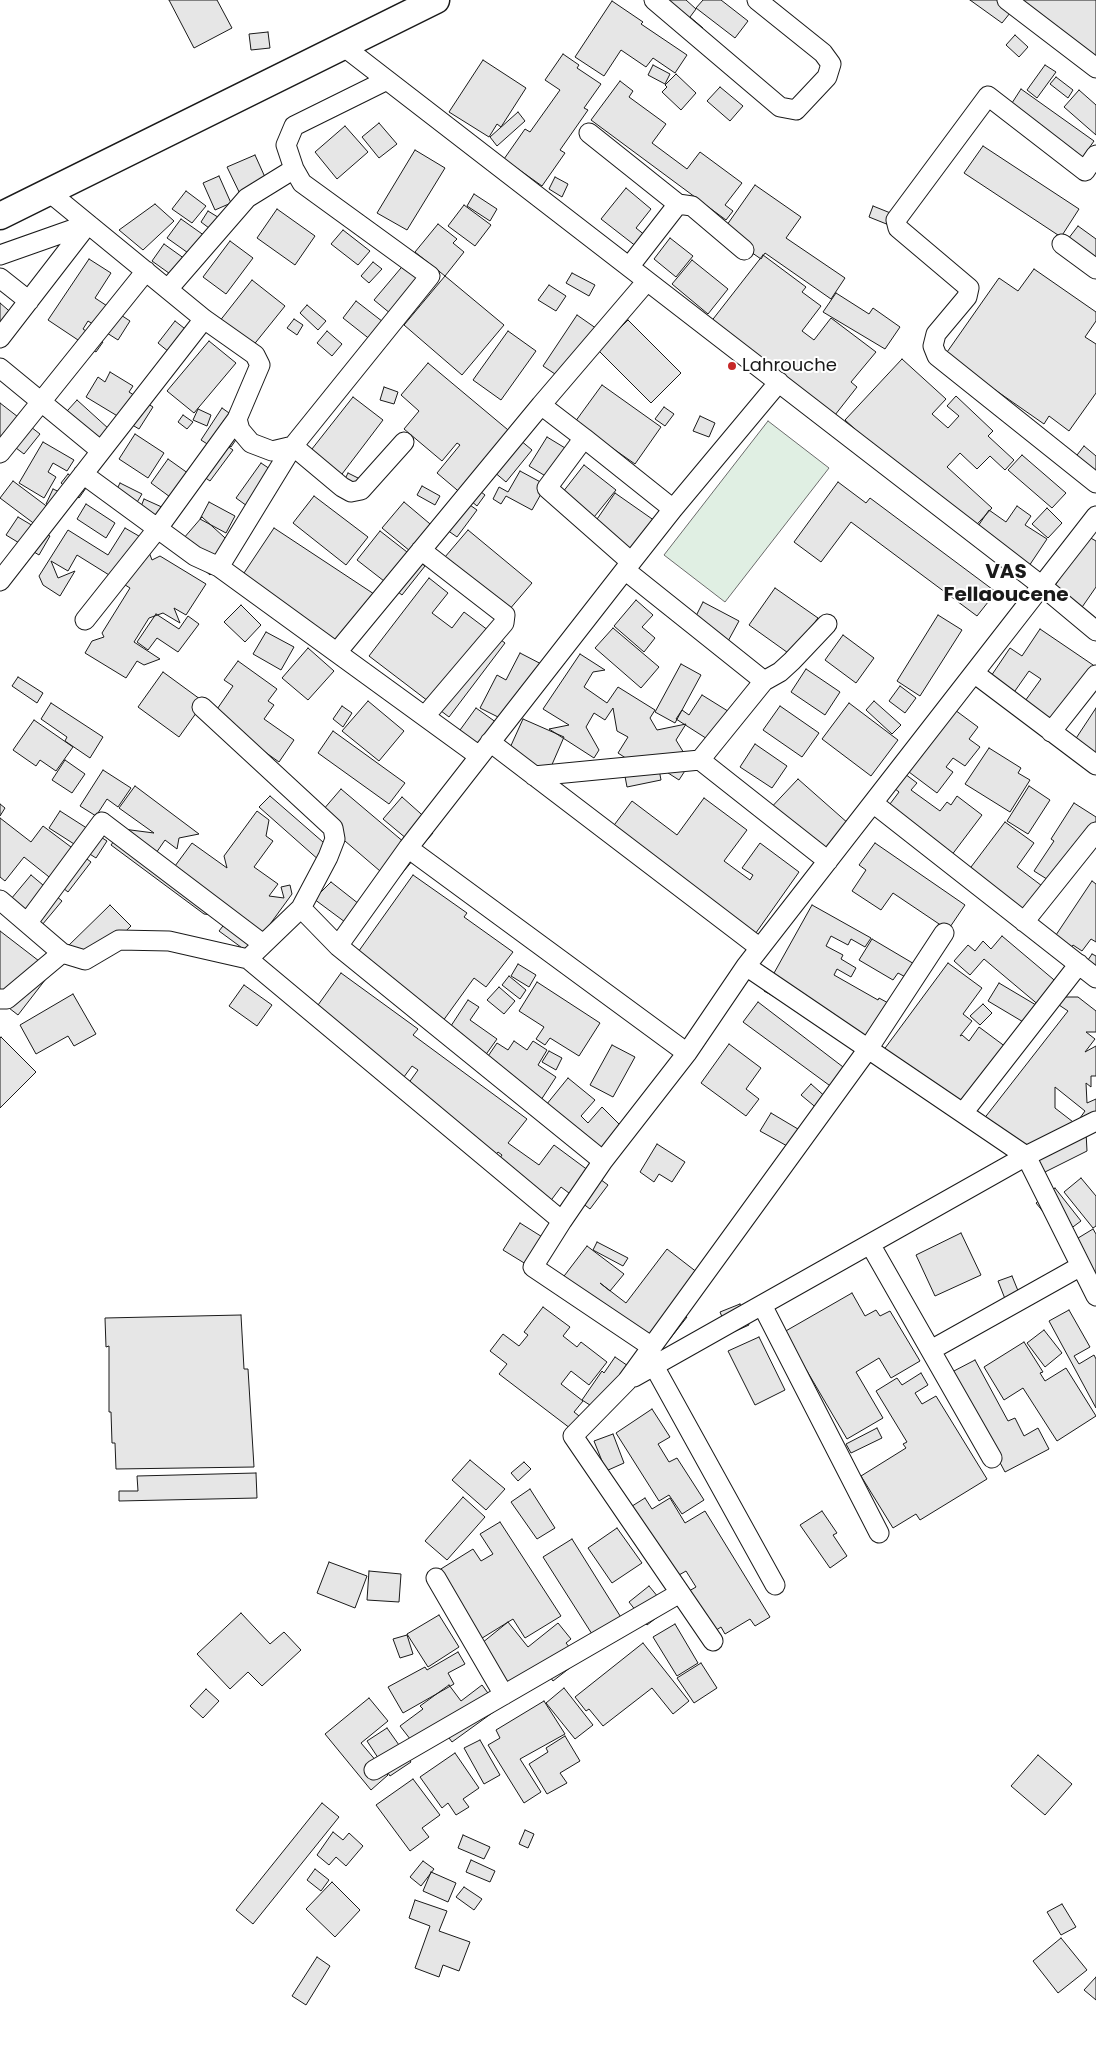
<!DOCTYPE html>
<style>
body{margin:0}
canvas{display:block;background:#fff}
</style>
<canvas width="1096" height="2062"></canvas>
<script>
const ctx = document.querySelector('canvas').getContext('2d');
ctx.lineJoin = 'round';
function fill(path, color) {
  ctx.fillStyle = color;
  ctx.fill(path, 'evenodd');
}
function toPath(rows) {
  const path = new Path2D();
  for (const r of rows) {
    path.moveTo(r[0], r[1]);
    for (let i = 2; i < r.length; i += 2) path.lineTo(r[i], r[i + 1]);
  }
  return path;
}
function trace(path, color, width, dash) {
  ctx.strokeStyle = color;
  ctx.lineWidth = width;
  ctx.lineCap = dash ? 'butt' : 'round';
  ctx.setLineDash(dash || []);
  ctx.stroke(path);
}
function write(font, color, halo, rows, align = 'center') {
  ctx.font = font + ' Poppins,sans-serif';
  ctx.lineWidth = 4;
  ctx.setLineDash([]);
  ctx.textBaseline = 'middle';
  ctx.strokeStyle = halo;
  ctx.fillStyle = color;
  for (const [text, x, y, turn = 0] of rows) {
    ctx.save();
    ctx.translate(x, y);
    ctx.rotate((+turn || 0) * Math.PI / 180);
    ctx.textAlign = isNaN(turn) ? turn : align;
    if (halo) ctx.strokeText(text, 0, 0);
    ctx.fillText(text, 0, 0);
    ctx.restore();
  }
}
const green = toPath([
 [768,421,829,468,725,602,664,555,768,421]
]);
fill(green, '#e0efe3');
trace(green, '#6a6a6a', 1);
const building = toPath([
 [169,0,217,0,232,28,194,48,169,0],
 [648,0,686,0,696,9,690,17,703,28,693,39,648,0],
 [703,0,721,0,748,21,735,38,696,8,703,0],
 [970,0,1096,0,1096,74,1010,13,1002,23,970,0],
 [612,1,643,22,641,24,687,55,675,73,653,58,646,67,621,50,604,76,575,57,612,1],
 [268,32,270,48,251,50,249,34,268,32],
 [1015,35,1028,47,1019,57,1006,45,1015,35],
 [563,54,579,65,577,68,601,84,584,108,588,110,560,150,565,153,542,186,504,159,525,129,530,132,560,90,545,80,563,54],
 [483,60,526,88,501,127,497,124,489,137,449,112,483,60],
 [653,65,670,74,665,84,648,75,653,65],
 [1045,65,1056,72,1037,98,1027,90,1045,65],
 [676,74,696,93,681,110,662,92,667,87,665,85,676,74],
 [1056,77,1073,90,1068,98,1050,84,1056,77],
 [620,81,633,91,629,97,666,124,652,143,687,169,700,152,742,183,725,205,733,211,726,220,591,120,620,81],
 [720,87,743,106,730,121,707,101,720,87],
 [1021,89,1094,141,1077,165,1012,103,1021,89],
 [1079,90,1096,105,1096,135,1064,107,1079,90],
 [518,112,525,121,497,146,490,137,518,112],
 [379,123,397,144,379,158,362,137,379,123],
 [345,126,368,152,337,179,315,152,345,126],
 [983,146,1079,209,1061,237,964,173,983,146],
 [415,150,445,168,407,230,377,213,415,150],
 [255,155,269,186,242,198,227,167,255,155],
 [219,176,231,203,215,210,203,183,219,176],
 [555,177,568,184,562,197,549,189,555,177],
 [755,185,801,217,786,238,845,278,831,299,765,253,761,259,722,232,755,185],
 [626,188,651,209,636,228,646,236,637,247,601,219,626,188],
 [186,191,206,206,192,223,172,209,186,191],
 [474,194,497,209,490,221,467,206,474,194],
 [155,204,174,221,143,250,119,230,155,204],
 [464,205,491,225,475,246,448,226,464,205],
 [873,206,893,214,889,225,869,217,873,206],
 [277,209,315,236,295,265,257,238,277,209],
 [208,211,221,219,213,231,201,222,208,211],
 [181,219,205,236,191,255,167,238,181,219],
 [438,224,457,239,453,243,464,252,445,276,415,252,438,224],
 [1078,226,1096,239,1096,266,1065,243,1078,226],
 [343,230,370,251,358,265,331,244,343,230],
 [670,238,693,256,676,277,654,259,670,238],
 [230,241,253,258,226,294,203,277,230,241],
 [164,244,192,264,180,281,152,261,164,244],
 [763,255,806,287,802,292,821,306,802,331,814,340,831,318,876,352,851,382,857,387,835,415,710,323,763,255],
 [89,259,111,273,95,298,130,321,118,340,88,321,83,329,103,342,96,352,48,320,89,259],
 [692,260,728,289,708,314,672,284,692,260],
 [373,262,382,269,369,283,361,276,373,262],
 [406,262,428,281,396,318,374,300,406,262],
 [1034,269,1096,312,1096,321,1085,337,1096,344,1096,393,1069,431,1049,416,1044,424,945,355,999,278,1018,291,1034,269],
 [572,273,595,285,589,296,566,283,572,273],
 [445,276,504,325,462,375,404,325,445,276],
 [252,280,285,306,252,347,219,322,252,280],
 [549,285,566,296,556,311,538,300,549,285],
 [836,293,869,314,873,308,900,327,885,349,823,312,836,293],
 [356,301,396,332,381,348,343,318,356,301],
 [0,303,22,322,0,348,0,303],
 [307,305,326,321,318,330,300,313,307,305],
 [577,315,600,331,567,382,543,366,577,315],
 [294,319,303,325,297,335,287,328,294,319],
 [628,320,681,373,651,403,598,350,628,320],
 [175,321,198,339,180,361,158,343,175,321],
 [327,331,342,344,332,356,317,343,327,331],
 [508,331,536,351,501,400,473,380,508,331],
 [209,341,236,363,194,413,167,391,209,341],
 [902,359,946,399,932,414,948,428,959,416,947,406,956,396,993,431,988,436,1014,460,1005,470,990,456,977,469,960,453,947,467,992,508,969,533,845,420,902,359],
 [428,363,532,450,506,482,487,466,463,495,437,473,460,445,457,443,442,461,404,429,419,411,401,395,428,363],
 [110,372,133,386,129,392,153,407,139,429,86,397,98,377,105,382,110,372],
 [602,385,661,427,635,464,575,422,602,385],
 [384,387,398,392,394,404,380,400,384,387],
 [353,397,383,420,339,478,308,454,353,397],
 [77,400,120,439,102,459,59,420,77,400],
 [0,403,40,434,24,454,0,436,0,403],
 [664,407,674,414,665,426,655,419,664,407],
 [222,408,246,425,231,447,219,438,212,447,201,440,222,408],
 [198,409,211,415,207,426,193,420,198,409],
 [183,415,193,422,187,429,178,422,183,415],
 [700,416,715,423,709,437,693,431,700,416],
 [135,434,164,453,148,478,119,459,135,434],
 [547,437,570,451,552,480,529,466,547,437],
 [217,439,233,450,210,481,194,470,217,439],
 [43,442,74,460,67,471,53,463,48,472,56,477,44,498,19,483,43,442],
 [1084,446,1096,456,1096,477,1074,459,1084,446],
 [1022,455,1066,493,1052,508,1008,470,1022,455],
 [168,459,199,481,181,505,151,483,168,459],
 [261,463,279,475,254,511,236,498,261,463],
 [584,465,616,490,590,522,559,497,584,465],
 [520,471,546,485,532,510,506,496,501,504,493,499,499,487,508,492,520,471],
 [348,473,360,479,354,489,343,483,348,473],
 [68,474,86,488,79,498,61,483,68,474],
 [13,481,61,517,48,534,0,498,13,481],
 [838,482,866,503,870,498,996,592,977,616,851,522,821,562,794,542,838,482],
 [120,483,142,494,136,504,115,493,120,483],
 [472,485,485,495,477,506,464,495,472,485],
 [422,486,440,496,435,505,417,495,422,486],
 [53,489,66,495,58,510,46,504,53,489],
 [615,493,665,528,643,560,593,525,615,493],
 [314,496,368,537,346,565,293,523,314,496],
 [460,498,477,510,457,537,440,525,460,498],
 [144,499,164,508,155,528,136,519,144,499],
 [209,502,235,516,226,533,200,519,209,502],
 [404,502,442,534,421,560,382,528,404,502],
 [86,504,115,523,106,538,77,519,86,504],
 [1017,506,1031,516,1025,525,1047,539,1029,566,976,529,989,510,1006,522,1017,506],
 [1047,508,1062,523,1048,538,1032,524,1047,508],
 [18,517,50,536,39,555,6,535,18,517],
 [202,517,235,547,210,575,177,546,202,517],
 [125,528,144,539,152,560,160,556,206,584,186,615,174,608,180,623,163,613,149,618,134,642,160,659,144,665,137,661,126,678,85,653,92,641,104,637,102,633,130,588,77,555,68,571,51,561,58,578,75,571,60,596,43,585,39,576,68,530,108,555,125,528],
 [274,528,374,594,338,648,238,582,274,528],
 [468,530,532,583,503,617,439,564,468,530],
 [380,531,425,566,402,595,357,560,380,531],
 [1087,536,1096,541,1096,587,1078,613,1049,595,1087,536],
 [429,578,448,593,432,613,452,628,464,612,505,643,449,717,369,656,429,578],
 [775,588,818,618,791,655,749,625,775,588],
 [636,600,653,615,642,627,655,638,644,652,614,626,636,600],
 [703,602,739,621,727,643,692,624,703,602],
 [241,605,261,625,245,642,224,622,241,605],
 [156,614,179,629,188,616,199,624,178,652,157,638,148,650,137,642,156,614],
 [938,615,962,630,920,696,897,681,938,615],
 [613,628,659,667,641,688,595,648,613,628],
 [1040,629,1096,667,1053,730,1020,708,1041,679,1029,671,1010,698,987,682,1010,648,1022,656,1040,629],
 [266,632,294,647,281,670,253,654,266,632],
 [843,635,874,658,856,683,825,660,843,635],
 [308,648,334,671,308,700,282,678,308,648],
 [520,653,549,668,527,711,518,706,526,691,520,688,504,720,480,708,497,675,506,680,520,653],
 [580,654,605,670,593,672,584,687,607,703,618,687,655,710,650,718,657,730,686,724,676,740,690,763,679,780,651,762,641,768,618,753,628,737,617,731,613,708,605,720,594,713,586,727,599,750,594,758,549,729,569,725,543,709,580,654],
 [238,661,277,689,268,701,274,705,264,719,294,740,279,762,213,715,233,686,224,680,238,661],
 [681,664,701,675,675,723,655,712,681,664],
 [806,669,840,692,825,715,791,692,806,669],
 [163,672,204,702,179,737,138,707,163,672],
 [18,677,43,693,37,703,12,686,18,677],
 [900,686,916,698,905,713,889,701,900,686],
 [702,695,731,713,712,742,676,719,682,710,689,715,702,695],
 [368,701,404,731,379,761,342,731,368,701],
 [874,701,901,725,892,734,866,710,874,701],
 [51,703,103,737,90,758,65,741,67,737,41,719,51,703],
 [849,703,898,740,871,776,822,739,849,703],
 [342,706,352,713,343,727,333,719,342,706],
 [780,706,819,733,802,757,763,730,780,706],
 [476,708,507,730,487,760,455,737,476,708],
 [1096,708,1096,766,1069,749,1096,708],
 [955,710,978,727,969,739,980,747,965,766,953,758,946,767,953,772,937,793,909,772,955,710],
 [523,719,564,737,547,776,504,761,523,719],
 [34,720,73,747,56,771,40,760,36,766,13,750,34,720],
 [333,731,405,783,389,804,318,753,333,731],
 [755,744,787,766,772,788,740,767,755,744],
 [989,748,1021,768,1018,773,1030,780,1010,812,965,784,989,748],
 [65,760,85,774,72,793,52,780,65,760],
 [658,764,661,780,627,787,624,771,658,764],
 [103,770,131,788,118,807,107,799,96,816,80,806,103,770],
 [905,774,917,783,911,790,940,811,947,802,951,805,957,796,982,815,948,860,884,812,899,792,894,788,905,774],
 [798,779,849,824,818,859,766,813,798,779],
 [135,786,199,834,179,838,177,849,165,840,154,856,175,866,192,843,227,868,224,856,257,811,269,820,266,836,273,841,254,867,278,884,269,896,284,898,281,887,290,885,292,894,249,953,219,931,230,917,204,914,111,845,123,829,154,833,119,808,135,786],
 [1029,786,1050,800,1028,834,1007,821,1029,786],
 [341,789,418,854,394,883,317,817,341,789],
 [270,796,331,849,320,861,259,807,270,796],
 [402,797,429,821,425,826,433,833,419,849,383,819,402,797],
 [704,798,747,830,724,861,750,880,753,875,742,868,760,843,799,872,753,937,609,832,632,801,677,835,704,798],
 [1074,803,1096,817,1096,827,1058,886,1034,871,1054,841,1051,839,1074,803],
 [0,804,5,808,0,816,0,804],
 [60,811,107,841,96,858,49,828,60,811],
 [0,818,31,842,43,826,91,862,68,892,24,857,5,881,0,877,0,818],
 [1005,822,1034,843,1017,867,1050,892,1028,922,965,875,1005,822],
 [875,843,965,905,948,930,893,893,881,910,852,891,866,870,859,865,875,843],
 [31,875,62,901,37,931,6,905,31,875],
 [413,875,467,913,464,917,513,952,486,987,474,978,440,1025,351,962,413,875],
 [1092,881,1096,884,1096,942,1091,939,1082,951,1073,945,1068,952,1052,941,1092,881],
 [331,882,359,904,345,922,314,899,331,882],
 [110,905,131,926,87,969,66,948,110,905],
 [812,905,871,938,865,947,851,939,848,945,831,936,826,946,843,955,841,959,856,968,851,977,837,969,834,975,878,1000,879,998,890,1004,861,1045,764,991,812,905],
 [0,931,52,971,18,1015,0,1001,0,931],
 [1002,936,1066,990,1047,1012,984,959,970,975,954,961,968,945,975,951,983,941,991,949,1002,936],
 [872,939,921,968,913,981,898,973,893,980,859,960,872,939],
 [1092,954,1096,956,1096,970,1086,963,1092,954],
 [948,963,982,988,963,1014,972,1021,960,1036,962,1035,969,1041,979,1027,1014,1053,964,1118,880,1055,948,963],
 [518,964,536,975,529,987,511,976,518,964],
 [341,973,418,1029,413,1035,527,1119,508,1143,539,1165,554,1145,608,1185,590,1209,561,1187,546,1207,493,1168,502,1155,498,1152,491,1161,400,1095,418,1070,412,1066,398,1085,308,1019,341,973],
 [509,976,526,990,520,999,502,985,509,976],
 [537,982,600,1023,579,1056,550,1038,545,1045,536,1039,544,1027,519,1011,537,982],
 [999,983,1041,1008,1030,1026,988,1001,999,983],
 [244,985,272,1005,257,1026,229,1006,244,985],
 [499,987,515,1001,504,1014,487,1000,499,987],
 [73,994,96,1034,74,1046,68,1036,36,1054,20,1025,73,994],
 [1065,997,1078,997,1096,1011,1096,1032,1086,1032,1095,1039,1085,1052,1096,1046,1096,1076,1091,1076,1091,1087,1086,1083,1087,1103,1096,1099,1096,1130,1080,1118,1085,1111,1055,1087,1055,1108,1086,1132,1087,1151,1037,1176,976,1129,1068,1011,1059,1005,1065,997],
 [468,1000,479,1007,470,1020,497,1039,482,1060,445,1035,468,1000],
 [758,1002,847,1070,833,1088,743,1022,758,1002],
 [983,1004,992,1013,980,1025,970,1016,983,1004],
 [1,1037,36,1072,0,1108,0,1038,1,1037],
 [514,1041,527,1050,533,1041,547,1050,538,1065,556,1077,539,1103,482,1065,497,1043,508,1050,514,1041],
 [729,1044,761,1068,746,1089,759,1099,746,1116,701,1083,729,1044],
 [612,1045,635,1057,613,1097,590,1085,612,1045],
 [549,1051,562,1058,556,1070,542,1062,549,1051],
 [568,1078,595,1100,581,1116,588,1123,602,1107,624,1129,599,1157,542,1110,568,1078],
 [811,1084,828,1099,819,1110,801,1095,811,1084],
 [771,1113,808,1135,789,1147,760,1131,771,1113],
 [657,1144,685,1162,672,1182,659,1174,654,1182,640,1172,657,1144],
 [1081,1178,1096,1196,1096,1226,1093,1228,1064,1192,1081,1178],
 [1055,1188,1081,1221,1062,1235,1036,1203,1055,1188],
 [520,1223,555,1245,534,1269,503,1250,520,1223],
 [1093,1229,1096,1234,1096,1296,1065,1246,1093,1229],
 [961,1233,981,1275,935,1296,916,1255,961,1233],
 [597,1242,628,1258,623,1266,593,1250,597,1242],
 [587,1246,624,1274,610,1291,600,1283,626,1303,667,1249,698,1273,677,1310,687,1317,669,1340,661,1334,646,1352,558,1284,587,1246],
 [1012,1276,1023,1303,1009,1309,998,1281,1012,1276],
 [852,1293,865,1316,876,1310,880,1316,890,1311,920,1361,891,1378,879,1358,856,1372,883,1418,847,1439,784,1332,852,1293],
 [740,1304,749,1325,729,1334,720,1312,740,1304],
 [543,1307,570,1327,563,1336,577,1347,581,1342,607,1362,589,1385,571,1371,561,1384,583,1401,574,1412,592,1426,583,1438,499,1374,507,1364,490,1351,503,1334,519,1346,528,1335,524,1332,543,1307],
 [1069,1310,1090,1347,1074,1356,1079,1364,1094,1355,1096,1359,1096,1408,1049,1321,1069,1310],
 [241,1315,244,1369,248,1369,254,1467,116,1469,115,1443,112,1443,111,1412,109,1412,109,1346,106,1347,105,1318,241,1315],
 [1044,1330,1062,1353,1045,1367,1027,1343,1044,1330],
 [759,1337,785,1390,755,1405,728,1351,759,1337],
 [1024,1342,1043,1372,1040,1373,1045,1381,1066,1368,1096,1416,1057,1441,1023,1388,1004,1400,984,1367,1024,1342],
 [615,1357,634,1370,604,1414,582,1400,602,1371,604,1373,615,1357],
 [975,1360,1008,1421,1015,1418,1024,1436,1038,1428,1049,1449,1005,1472,952,1372,975,1360],
 [921,1373,928,1385,915,1393,922,1404,936,1396,987,1479,920,1520,916,1514,893,1528,861,1476,906,1448,903,1444,907,1442,876,1391,897,1378,902,1385,921,1373],
 [652,1409,670,1437,658,1444,669,1462,677,1458,704,1500,682,1514,669,1495,659,1501,616,1433,652,1409],
 [877,1428,882,1438,851,1453,846,1444,877,1428],
 [613,1434,624,1463,606,1471,594,1441,613,1434],
 [470,1460,505,1489,486,1510,452,1480,470,1460],
 [524,1462,531,1469,518,1481,511,1473,524,1462],
 [256,1473,257,1498,119,1501,119,1491,138,1491,137,1476,256,1473],
 [530,1489,555,1528,537,1539,511,1502,530,1489],
 [463,1497,485,1517,447,1560,425,1541,463,1497],
 [645,1498,652,1509,670,1498,685,1523,705,1511,770,1617,755,1626,750,1619,725,1634,721,1627,707,1636,682,1595,696,1587,686,1571,672,1579,629,1508,645,1498],
 [822,1511,837,1533,833,1535,847,1556,830,1568,800,1525,822,1511],
 [500,1522,561,1616,525,1638,513,1619,479,1640,436,1572,473,1549,481,1561,493,1554,480,1534,500,1522],
 [617,1528,642,1563,612,1583,588,1548,617,1528],
 [572,1539,627,1627,599,1645,543,1557,572,1539],
 [329,1562,367,1576,355,1608,317,1593,329,1562],
 [369,1571,401,1574,399,1602,367,1600,369,1571],
 [649,1586,668,1609,647,1625,629,1602,649,1586],
 [241,1613,270,1644,284,1632,301,1650,262,1686,248,1672,230,1689,197,1654,241,1613],
 [439,1615,459,1647,428,1667,407,1634,439,1615],
 [508,1622,528,1647,558,1623,571,1639,566,1643,580,1660,553,1681,548,1674,517,1698,477,1647,508,1622],
 [675,1624,698,1663,677,1676,653,1637,675,1624],
 [407,1635,413,1654,400,1658,393,1639,407,1635],
 [643,1643,689,1701,673,1714,652,1688,603,1726,589,1709,586,1711,575,1697,643,1643],
 [458,1652,465,1664,448,1673,454,1684,403,1713,388,1687,425,1667,427,1670,458,1652],
 [701,1663,717,1688,694,1703,677,1678,701,1663],
 [449,1685,461,1701,482,1685,499,1708,452,1742,446,1734,421,1753,400,1726,423,1709,420,1706,449,1685],
 [564,1688,593,1725,575,1739,546,1703,564,1688],
 [206,1689,219,1701,203,1718,190,1706,206,1689],
 [369,1698,388,1721,361,1743,388,1775,371,1790,325,1734,369,1698],
 [544,1701,565,1734,520,1759,541,1792,524,1803,488,1745,500,1738,496,1730,544,1701],
 [387,1728,411,1762,390,1776,367,1741,387,1728],
 [565,1736,580,1761,560,1773,567,1783,547,1794,529,1764,548,1752,546,1748,565,1736],
 [480,1740,500,1775,484,1784,464,1748,480,1740],
 [455,1753,479,1788,463,1799,469,1807,456,1815,448,1803,442,1808,420,1777,455,1753],
 [1038,1755,1072,1784,1045,1815,1011,1786,1038,1755],
 [413,1779,440,1815,422,1828,429,1837,410,1851,376,1805,413,1779],
 [322,1803,339,1817,253,1924,236,1910,322,1803],
 [525,1830,534,1834,528,1848,519,1844,525,1830],
 [333,1832,343,1840,349,1833,363,1846,346,1866,336,1857,329,1865,317,1855,333,1832],
 [463,1835,490,1847,484,1859,458,1848,463,1835],
 [471,1860,495,1871,490,1882,466,1872,471,1860],
 [423,1861,434,1869,421,1886,410,1877,423,1861],
 [315,1869,329,1880,321,1891,307,1880,315,1869],
 [431,1872,456,1883,448,1902,423,1891,431,1872],
 [332,1882,360,1910,335,1937,306,1909,332,1882],
 [464,1887,482,1899,474,1910,456,1897,464,1887],
 [415,1900,447,1911,439,1931,470,1942,459,1971,443,1965,439,1977,415,1968,430,1926,409,1918,415,1900],
 [1062,1904,1076,1927,1061,1935,1047,1912,1062,1904],
 [1061,1938,1087,1970,1058,1993,1033,1961,1061,1938],
 [317,1957,330,1966,306,2005,292,1996,317,1957],
 [1096,1977,1096,2000,1084,1990,1096,1977]
]);
fill(building, '#e6e6e6');
trace(building, '#1a1a1a', 1);
const street = toPath([
 [654,0,780,107,796,110,827,77,831,64,823,53,757,0],
 [1007,0,1096,68],
 [343,46,1042,586,1096,631],
 [589,133,678,204,629,267],
 [1096,155,1085,171,988,96,896,220,898,228,969,288,967,297,936,334,933,346,937,356,1096,483],
 [49,192,204,319,255,355,260,365,237,419,240,430,251,443,272,451,293,446,430,276,302,183,294,169,286,145,294,126,387,80],
 [678,204,692,206,744,250],
 [1062,244,1096,269],
 [0,255,88,224],
 [0,278,29,301],
 [168,289,247,198,294,169],
 [0,338,88,224],
 [0,368,101,451],
 [541,405,647,281],
 [0,453,146,271],
 [83,474,195,556,219,567,479,756],
 [673,509,779,382],
 [421,550,505,615,504,623,498,630,425,716],
 [219,567,293,446,342,487,351,492,361,490,404,442],
 [0,581,204,319],
 [85,620,158,528,237,419],
 [338,651,541,405,584,438,547,488,631,562,408,848,338,946],
 [974,673,1096,765],
 [764,681,780,672,792,661,827,624],
 [202,707,333,828,335,839,328,857,301,908],
 [1051,732,1096,675],
 [490,742,760,948],
 [700,760,828,861],
 [534,776,700,760,764,681,625,570,673,509,584,438],
 [873,803,1096,978],
 [408,848,687,1053,746,966,1096,516],
 [0,900,62,953,85,960,119,940,169,941,248,959],
 [28,922,102,822,263,944],
 [1024,922,1096,832],
 [746,966,1026,1156,1096,1296],
 [0,999,7,999,62,953],
 [963,1113,1079,964],
 [562,1221,248,959,301,908,338,946,603,1161],
 [870,1244,992,1458],
 [762,1305,879,1533],
 [652,1347,533,1267,562,1221,603,1161,687,1053],
 [931,1350,1081,1266],
 [654,1366,775,1585],
 [634,1377,1026,1156,1096,1121],
 [436,1578,504,1695],
 [713,1641,573,1436,627,1381,868,1049,944,933],
 [374,1770,680,1593]
]);
const secondary = toPath([
 [0,216,436,0]
]);
trace(street, '#1a1a1a', 21);
trace(secondary, '#1a1a1a', 29);
trace(street, '#fff', 19);
trace(secondary, '#fff', 26);
for (const [x, y, r, color] of [
 [732,366,5,"#c62828"]
]) {
  const dot = new Path2D();
  dot.arc(x, y, r, 0, 2 * Math.PI);
  ctx.fillStyle = color;
  ctx.fill(dot);
  trace(dot, '#fff', 2);
}
write('18px', '#1a1a1a', '#fff', [
 ["Lahrouche",742,366]
], 'left');
write('bold 20px', '#1a1a1a', '#fff', [
 ["VAS",1006,573],
 ["Fellaoucene",1006,596]
]);
</script>
